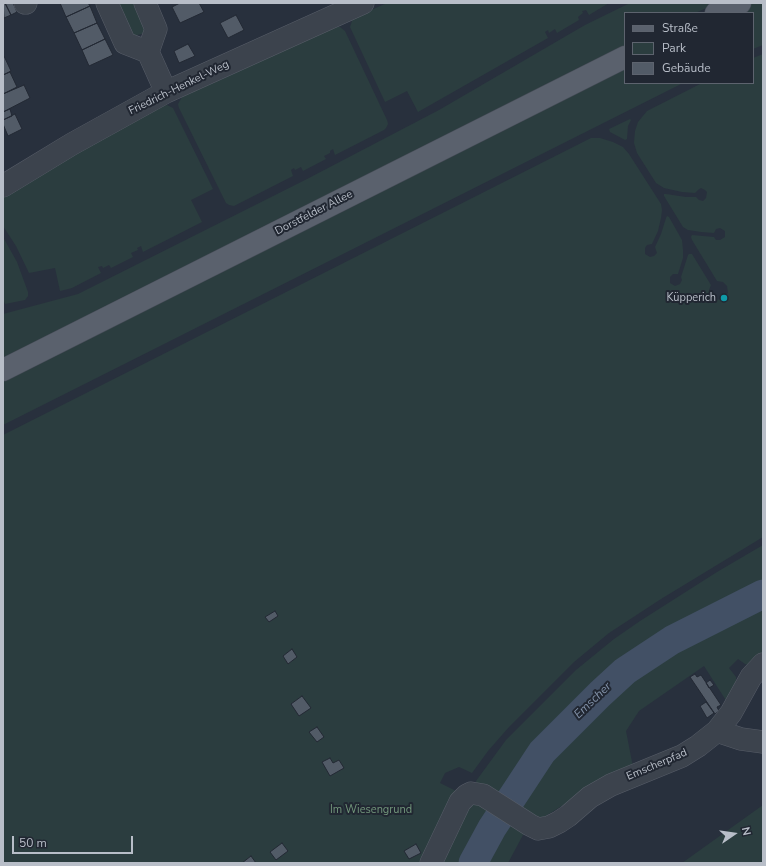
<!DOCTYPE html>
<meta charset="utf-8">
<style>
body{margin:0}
#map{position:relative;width:766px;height:866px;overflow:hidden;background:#28303d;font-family:"Nunito Sans",sans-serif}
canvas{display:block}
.frame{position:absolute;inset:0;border:4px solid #b8bec8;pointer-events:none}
.legend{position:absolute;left:624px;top:12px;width:130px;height:72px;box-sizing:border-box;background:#212732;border:1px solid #5d636e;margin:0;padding:5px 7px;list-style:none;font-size:12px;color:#b8bec8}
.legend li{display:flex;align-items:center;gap:8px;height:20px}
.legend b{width:20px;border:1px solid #5d636e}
.north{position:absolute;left:714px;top:814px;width:40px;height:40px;-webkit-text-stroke:3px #212732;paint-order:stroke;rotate:77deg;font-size:11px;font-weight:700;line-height:16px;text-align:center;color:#b8bec8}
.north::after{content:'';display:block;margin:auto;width:14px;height:18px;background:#b8bec8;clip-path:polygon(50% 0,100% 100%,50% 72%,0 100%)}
.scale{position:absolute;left:12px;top:836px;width:121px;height:18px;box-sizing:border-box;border:2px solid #b8bec8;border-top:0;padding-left:5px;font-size:12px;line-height:14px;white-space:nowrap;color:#b8bec8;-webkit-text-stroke:3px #212732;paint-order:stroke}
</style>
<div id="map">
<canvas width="766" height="866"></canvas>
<div class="frame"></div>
<ul class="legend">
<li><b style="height:5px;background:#5a616d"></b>Straße</li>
<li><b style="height:11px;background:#2b3d3f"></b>Park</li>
<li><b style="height:11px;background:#525b67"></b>Gebäude</li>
</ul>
<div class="north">N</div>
<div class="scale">50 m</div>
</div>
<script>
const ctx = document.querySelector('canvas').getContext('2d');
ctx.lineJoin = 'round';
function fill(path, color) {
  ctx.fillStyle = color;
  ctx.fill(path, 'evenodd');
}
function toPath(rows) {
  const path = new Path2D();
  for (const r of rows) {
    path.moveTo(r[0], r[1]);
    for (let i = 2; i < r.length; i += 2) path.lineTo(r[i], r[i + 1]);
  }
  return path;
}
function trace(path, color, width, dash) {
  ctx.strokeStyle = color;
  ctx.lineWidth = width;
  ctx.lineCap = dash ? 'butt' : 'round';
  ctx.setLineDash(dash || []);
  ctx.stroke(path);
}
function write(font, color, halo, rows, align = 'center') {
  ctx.font = font + ' "Nunito Sans",sans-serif';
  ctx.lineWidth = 4;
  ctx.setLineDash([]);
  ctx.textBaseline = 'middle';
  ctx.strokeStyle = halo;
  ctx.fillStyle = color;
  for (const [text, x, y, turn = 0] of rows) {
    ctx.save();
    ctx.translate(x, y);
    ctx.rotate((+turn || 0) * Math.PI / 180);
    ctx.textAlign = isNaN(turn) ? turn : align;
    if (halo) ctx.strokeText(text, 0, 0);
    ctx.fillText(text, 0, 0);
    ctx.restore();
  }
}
fill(toPath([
 [115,3,136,3,145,29,142,34,137,35,132,35],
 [387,3,609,3,589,15,586,10,582,11,583,13,578,17,579,20,557,33,555,29,549,33,548,30,545,32,548,38,418,112,407,91,385,102,350,27,353,18],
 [630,3,718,3,695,13,625,13,625,46,3,359,3,314,78,294,307,179,439,110,585,25],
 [744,3,763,3,763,45,753,49,753,13,736,13],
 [335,27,340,27,345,31,387,120,388,124,386,128,384,130,335,155,333,149,330,151,330,153,324,156,326,159,303,171,301,167,295,170,294,168,291,170,293,176,234,206,229,205,226,203,179,108,178,104,182,97],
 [763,54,763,537,661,599,609,633,574,662,509,727,488,751,472,773,459,767,445,773,440,783,456,791,477,787,476,781,506,740,576,670,614,639,640,621,717,572,763,545,763,655,751,666,745,664,738,659,729,668,736,677,736,686,727,702,704,666,639,711,626,731,633,767,584,792,536,822,531,820,508,863,3,863,3,435,591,138,600,138,613,142,623,147,629,154,661,204,662,210,661,218,658,231,652,244,647,245,645,248,645,254,650,257,654,256,657,253,655,247,661,234,666,218,667,216,669,217,682,240,683,250,683,258,678,274,673,274,670,277,670,283,675,286,680,284,682,280,681,277,688,255,689,254,692,254,711,285,709,290,711,296,716,300,722,299,728,293,727,286,723,282,717,281,692,240,691,237,692,235,714,237,716,240,720,240,725,237,725,231,720,228,716,229,714,233,701,232,688,230,683,227,664,196,664,194,666,194,686,197,696,197,699,200,703,201,706,198,707,192,705,190,701,188,698,190,695,193,682,192,664,188,656,183,637,153,634,143,635,131,638,122,647,111,702,83,753,83,753,58],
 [625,66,625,83,683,83,3,425,3,380],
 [167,105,173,108,213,189,191,200,202,222,143,252,141,246,137,248,138,250,131,253,133,257,111,268,109,265,103,268,102,266,98,267,101,273,72,288,60,291,55,268,29,273,16,246,3,226,3,197,50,168,162,106],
 [630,119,631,120,628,126,627,139,625,140,610,132,609,129],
 [3,237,17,262,28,292,28,296,25,300,5,304,3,299],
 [763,805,763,863,682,863]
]), '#2b3d3f');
trace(toPath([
 [473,863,492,828,542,752,600,694,625,671,672,640,763,594]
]), '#425065', 29);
const building = toPath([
 [3,3,5,3,11,15,4,18,3,3],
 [5,3,13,3,17,12,11,15,5,3],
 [60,3,88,3,90,6,66,17,60,3],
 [180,3,199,3,204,12,180,23,172,7,180,3],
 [90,6,97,23,74,33,66,17,90,6],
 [236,15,244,30,228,38,220,23,236,15],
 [97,23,105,39,82,50,74,33,97,23],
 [105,39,113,55,89,66,82,50,105,39],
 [188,44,195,56,179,63,174,51,188,44],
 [3,56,4,56,11,71,3,75,3,56],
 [10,72,17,87,3,94,3,75,10,72],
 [24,85,30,98,3,112,3,94,24,85],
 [10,109,12,116,3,120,3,112,10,109],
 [15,114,22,129,8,136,3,124,3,120,15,114],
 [275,611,278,616,269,622,265,617,275,611],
 [292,649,297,657,288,664,283,656,292,649],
 [695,674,697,677,701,675,721,705,717,707,719,711,715,714,690,677,695,674],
 [710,680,714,685,709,688,706,683,710,680],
 [302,696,311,708,299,716,291,704,302,696],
 [706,702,714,713,707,718,700,706,706,702],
 [317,727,324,737,317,742,309,732,317,727],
 [330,758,333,763,339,760,344,768,330,776,322,762,330,758],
 [282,843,288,851,276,860,270,852,282,843],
 [416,844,421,853,409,859,404,851,416,844],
 [251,856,256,863,242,863,251,856]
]);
fill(building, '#525b67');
trace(building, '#232934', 1);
const minor = toPath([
 [25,3,26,3],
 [107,3,125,43,148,52],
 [145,3,156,29,148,52,166,92],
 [3,186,72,144,166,92,363,3],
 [717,731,741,739,763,742],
 [431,863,460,802,467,795,471,793,483,795,530,825,538,829,549,827,559,822,568,816,590,797,611,785,682,756,698,746,717,731,731,713,751,677,763,664]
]);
const major = toPath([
 [716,13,740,3],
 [3,370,625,57]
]);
trace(minor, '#575d68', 23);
trace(major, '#454b56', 23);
trace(minor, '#3c434d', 22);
trace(major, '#5a616d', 22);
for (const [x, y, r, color] of [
 [724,298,4,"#0f9aa8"]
]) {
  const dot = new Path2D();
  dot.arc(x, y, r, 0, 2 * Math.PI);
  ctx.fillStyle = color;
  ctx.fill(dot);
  trace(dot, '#212732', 1.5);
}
write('11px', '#b8bec8', '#212732', [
 ["Friedrich-Henkel-Weg",179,88,-26],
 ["Dorstfelder Allee",314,213,-27],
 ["Emscherpfad",657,765,-23]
]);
write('11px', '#b8bec8', '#212732', [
 ["Küpperich",716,298]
], 'right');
write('11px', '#72967b', '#212732', [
 ["Im Wiesengrund",371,810]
]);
write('italic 12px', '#8494ab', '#212732', [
 ["Emscher",593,701,-44]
]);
</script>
